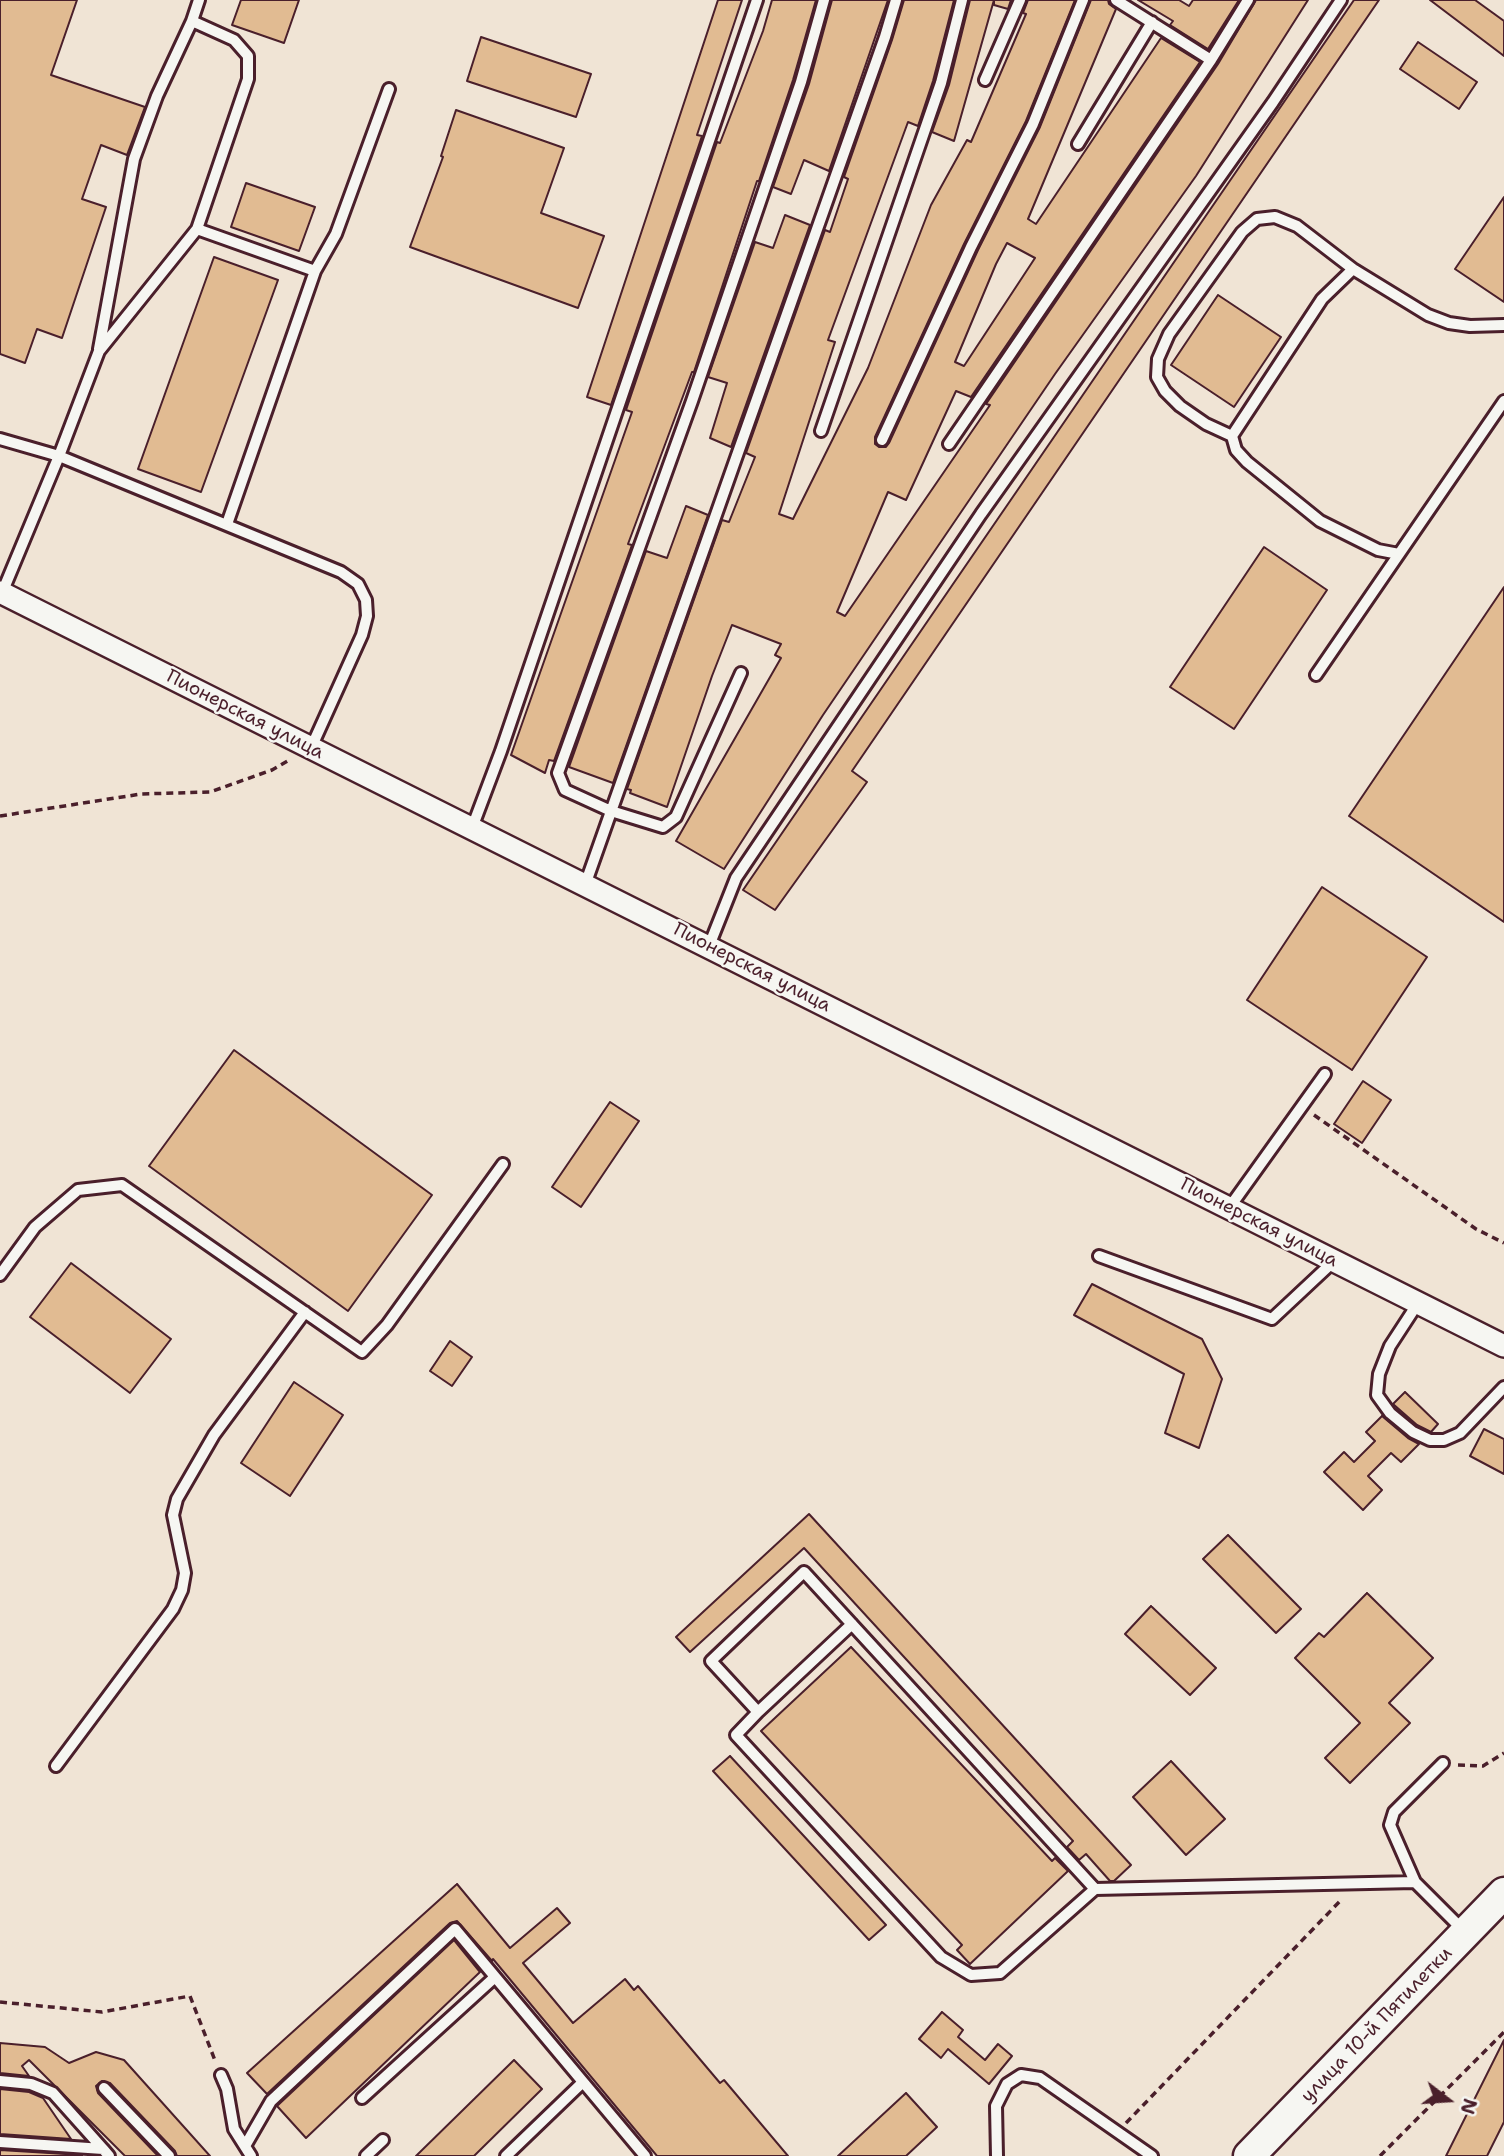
<!DOCTYPE html>
<meta charset="utf-8">
<style>
body{margin:0}
#map{position:relative;width:1504px;height:2156px;overflow:hidden;background:#f0e4d5;font-family:"Shantell Sans",sans-serif}
canvas{display:block}
.north{position:absolute;left:1413px;top:2065px;width:70px;height:70px;-webkit-text-stroke:5px #f6f6f2;paint-order:stroke;rotate:107deg;font-size:19px;font-weight:700;line-height:28px;text-align:center;color:#4a1f2b}
.north::after{content:'';display:block;margin:auto;width:24px;height:32px;background:#4a1f2b;clip-path:polygon(50% 0,100% 100%,50% 72%,0 100%)}
</style>
<div id="map">
<canvas width="1504" height="2156"></canvas>
<div class="north">N</div>
</div>
<script>
const ctx = document.querySelector('canvas').getContext('2d');
ctx.lineJoin = 'round';
function fill(path, color) {
  ctx.fillStyle = color;
  ctx.fill(path, 'evenodd');
}
function toPath(rows) {
  const path = new Path2D();
  for (const r of rows) {
    path.moveTo(r[0], r[1]);
    for (let i = 2; i < r.length; i += 2) path.lineTo(r[i], r[i + 1]);
  }
  return path;
}
function trace(path, color, width, dash) {
  ctx.strokeStyle = color;
  ctx.lineWidth = width;
  ctx.lineCap = dash ? 'butt' : 'round';
  ctx.setLineDash(dash || []);
  ctx.stroke(path);
}
function write(font, color, halo, rows, align = 'center') {
  ctx.font = font + ' "Shantell Sans",sans-serif';
  ctx.lineWidth = 5;
  ctx.setLineDash([]);
  ctx.textBaseline = 'middle';
  ctx.strokeStyle = halo;
  ctx.fillStyle = color;
  for (const [text, x, y, turn = 0] of rows) {
    ctx.save();
    ctx.translate(x, y);
    ctx.rotate((+turn || 0) * Math.PI / 180);
    ctx.textAlign = isNaN(turn) ? turn : align;
    if (halo) ctx.strokeText(text, 0, 0);
    ctx.fillText(text, 0, 0);
    ctx.restore();
  }
}
const building = toPath([
 [0,0,77,0,51,75,145,107,127,155,101,145,82,199,106,207,62,338,37,329,25,363,0,354,0,0],
 [241,0,299,0,284,43,232,25,241,0],
 [718,0,742,0,697,135,702,136,611,405,587,397,718,0],
 [772,0,816,0,793,80,759,181,757,181,694,372,692,372,628,544,632,545,554,761,549,760,545,773,511,755,632,412,626,410,717,142,720,143,763,31,772,0],
 [832,0,888,0,829,171,804,160,791,194,773,187,809,84,832,0],
 [904,0,954,0,933,81,918,126,908,122,828,340,835,342,779,514,793,519,868,368,931,205,967,140,971,142,1026,14,1023,13,1028,0,1075,0,1026,121,964,244,875,437,875,444,879,447,886,447,889,443,978,250,1040,127,1091,0,1108,0,1109,4,1116,9,1028,219,1036,224,1161,38,1200,62,971,397,956,391,906,500,888,492,837,612,845,616,990,405,986,404,1218,64,1256,0,1308,0,1196,176,1055,374,823,715,724,869,676,841,781,658,775,655,781,644,732,625,712,676,667,807,630,793,631,790,627,789,722,520,729,522,755,457,746,453,825,230,830,232,848,179,844,177,892,40,904,0],
 [1007,243,1035,258,964,366,955,362,996,264,1007,243],
 [970,0,1011,0,1008,9,994,5,994,0,954,141,932,132,949,85,970,0],
 [1138,0,1179,0,1189,6,1193,0,1239,0,1208,49,1170,25,1173,21,1138,0],
 [1354,0,1379,0,852,771,867,782,775,910,743,890,1354,0],
 [1430,0,1475,0,1504,21,1504,56,1430,0],
 [481,37,591,74,576,117,467,81,481,37],
 [1418,42,1477,82,1459,109,1400,69,1418,42],
 [456,110,564,148,541,213,604,236,578,308,410,247,443,157,441,156,456,110],
 [246,183,315,207,299,251,231,227,246,183],
 [1504,197,1504,302,1455,269,1504,197],
 [785,215,810,225,731,447,710,438,727,383,708,377,755,242,773,248,785,215],
 [214,257,278,280,201,492,138,469,214,257],
 [1218,295,1281,337,1234,407,1171,365,1218,295],
 [686,506,708,515,613,783,569,767,646,551,667,558,686,506],
 [1264,547,1327,590,1234,729,1170,687,1264,547],
 [1504,587,1504,922,1349,816,1504,587],
 [1322,887,1427,957,1352,1070,1247,1000,1322,887],
 [234,1050,432,1195,348,1311,149,1166,234,1050],
 [1363,1081,1391,1100,1362,1143,1334,1124,1363,1081],
 [610,1102,639,1121,581,1207,552,1187,610,1102],
 [71,1263,171,1339,130,1393,30,1317,71,1263],
 [1092,1284,1202,1339,1222,1379,1199,1448,1165,1433,1184,1374,1074,1315,1092,1284],
 [450,1341,472,1357,452,1386,430,1371,450,1341],
 [294,1382,343,1415,290,1496,241,1463,294,1382],
 [1405,1392,1438,1424,1431,1432,1417,1425,1393,1404,1405,1392],
 [1382,1416,1408,1438,1419,1444,1401,1462,1391,1453,1368,1476,1382,1490,1363,1510,1324,1472,1344,1452,1354,1462,1375,1441,1366,1432,1382,1416],
 [1484,1429,1504,1439,1504,1474,1470,1456,1484,1429],
 [809,1514,1131,1865,1114,1881,1110,1881,1086,1854,1079,1860,1067,1847,1073,1841,804,1548,690,1652,676,1637,809,1514],
 [1228,1535,1301,1609,1276,1633,1203,1559,1228,1535],
 [1367,1593,1433,1658,1389,1703,1410,1723,1350,1783,1325,1758,1360,1723,1295,1658,1319,1633,1324,1637,1367,1593],
 [1151,1606,1216,1668,1190,1695,1125,1634,1151,1606],
 [851,1647,1052,1861,1055,1858,1068,1871,970,1964,957,1950,962,1945,761,1731,851,1647],
 [730,1756,886,1925,869,1940,713,1771,730,1756],
 [1171,1761,1225,1819,1186,1855,1133,1797,1171,1761],
 [457,1884,510,1948,557,1908,570,1923,523,1963,573,2023,625,1979,634,1990,638,1986,720,2083,724,2080,788,2156,657,2156,493,1959,492,1961,457,1921,450,1923,267,2094,247,2073,457,1884],
 [454,1940,480,1972,306,2138,277,2106,454,1940],
 [942,2012,963,2030,958,2037,985,2060,998,2044,1012,2056,989,2084,948,2049,941,2058,919,2039,942,2012],
 [1504,2040,1504,2122,1487,2156,1446,2156,1504,2040],
 [0,2043,45,2047,69,2063,96,2052,124,2060,210,2156,177,2156,175,2151,110,2083,102,2081,96,2086,98,2093,158,2156,125,2156,29,2060,22,2066,29,2076,0,2073,0,2043],
 [514,2060,542,2089,474,2156,416,2156,514,2060],
 [0,2089,29,2092,43,2098,71,2139,0,2134,0,2089],
 [906,2093,937,2127,906,2156,838,2156,906,2093],
 [0,2150,82,2155,82,2156,0,2156,0,2150]
]);
fill(building, '#e1bb92');
trace(building, '#4a1f2b', 2);
const lane = toPath([
 [1116,0,1211,60,1248,0],
 [985,80,1020,0],
 [1078,144,1152,22],
 [197,229,315,271,227,524],
 [1353,269,1297,226,1275,217,1257,219,1242,232,1169,334,1158,359,1157,377,1165,391,1180,406,1206,424,1232,436,1236,450,1247,462,1320,521,1378,550,1399,554],
 [315,271,336,234,389,89],
 [99,349,134,159,157,96,192,21],
 [821,431,941,83,962,0],
 [1232,436,1322,299,1353,269,1428,315,1449,323,1470,326,1504,325],
 [0,439,59,456,99,351,197,229,248,79,248,56,234,40,192,21,199,0],
 [882,440,971,247,1033,124,1083,0],
 [949,444,1211,60],
 [2,593,59,456,341,572,358,584,366,600,367,616,362,635,311,748],
 [741,673,676,817,663,827,611,811,565,790,558,773,692,401,801,82,824,0],
 [1316,675,1504,401],
 [472,828,501,751,757,0],
 [585,885,885,37,896,0],
 [709,946,736,878,981,514,1273,102,1341,0],
 [1229,1208,1325,1074],
 [1099,1256,1272,1319,1334,1261],
 [0,1275,35,1227,78,1190,122,1185,362,1352,387,1325,503,1164],
 [1418,1303,1390,1346,1379,1374,1377,1395,1390,1413,1413,1432,1430,1440,1444,1440,1460,1433,1504,1387],
 [758,1712,852,1624],
 [1443,1763,1394,1812,1390,1825,1415,1882,1464,1931],
 [56,1766,173,1609,182,1590,185,1573,173,1515,177,1499,214,1435,305,1312],
 [1095,1889,804,1572,711,1661,758,1712,736,1735,941,1957,971,1975,1000,1973,1095,1889,1415,1882],
 [221,2075,227,2089,234,2129,251,2156],
 [0,2081,31,2084,53,2093,103,2149],
 [104,2088,169,2156],
 [362,2098,495,1977],
 [0,2142,103,2149,109,2156],
 [245,2146,271,2101,455,1929,645,2156],
 [366,2156,383,2140],
 [506,2156,583,2082],
 [997,2156,996,2106,1007,2084,1021,2075,1040,2078,1152,2156]
]);
const street = toPath([
 [0,592,1504,1346]
]);
const secondary = toPath([
 [1249,2156,1504,1893]
]);
trace(lane, '#4a1f2b', 16);
trace(street, '#4a1f2b', 26);
trace(secondary, '#4a1f2b', 35);
trace(toPath([
 [0,816,141,794,210,792,272,770,291,759],
 [1314,1115,1476,1229,1504,1243],
 [1458,1765,1483,1766,1504,1753],
 [0,2002,102,2012,190,1996,216,2063],
 [1126,2123,1342,1899],
 [1380,2156,1504,2032]
]), '#4a1f2b', 3.5, [7, 5]);
trace(lane, '#f6f6f2', 10);
trace(street, '#f6f6f2', 21);
trace(secondary, '#f6f6f2', 30);
write('19px', '#4a1f2b', '#f6f6f2', [
 ["Пионерская улица",245,715,27],
 ["Пионерская улица",752,968,27],
 ["Пионерская улица",1259,1223,27],
 ["улица 10-й Пятилетки",1377,2025,-46]
]);
</script>
